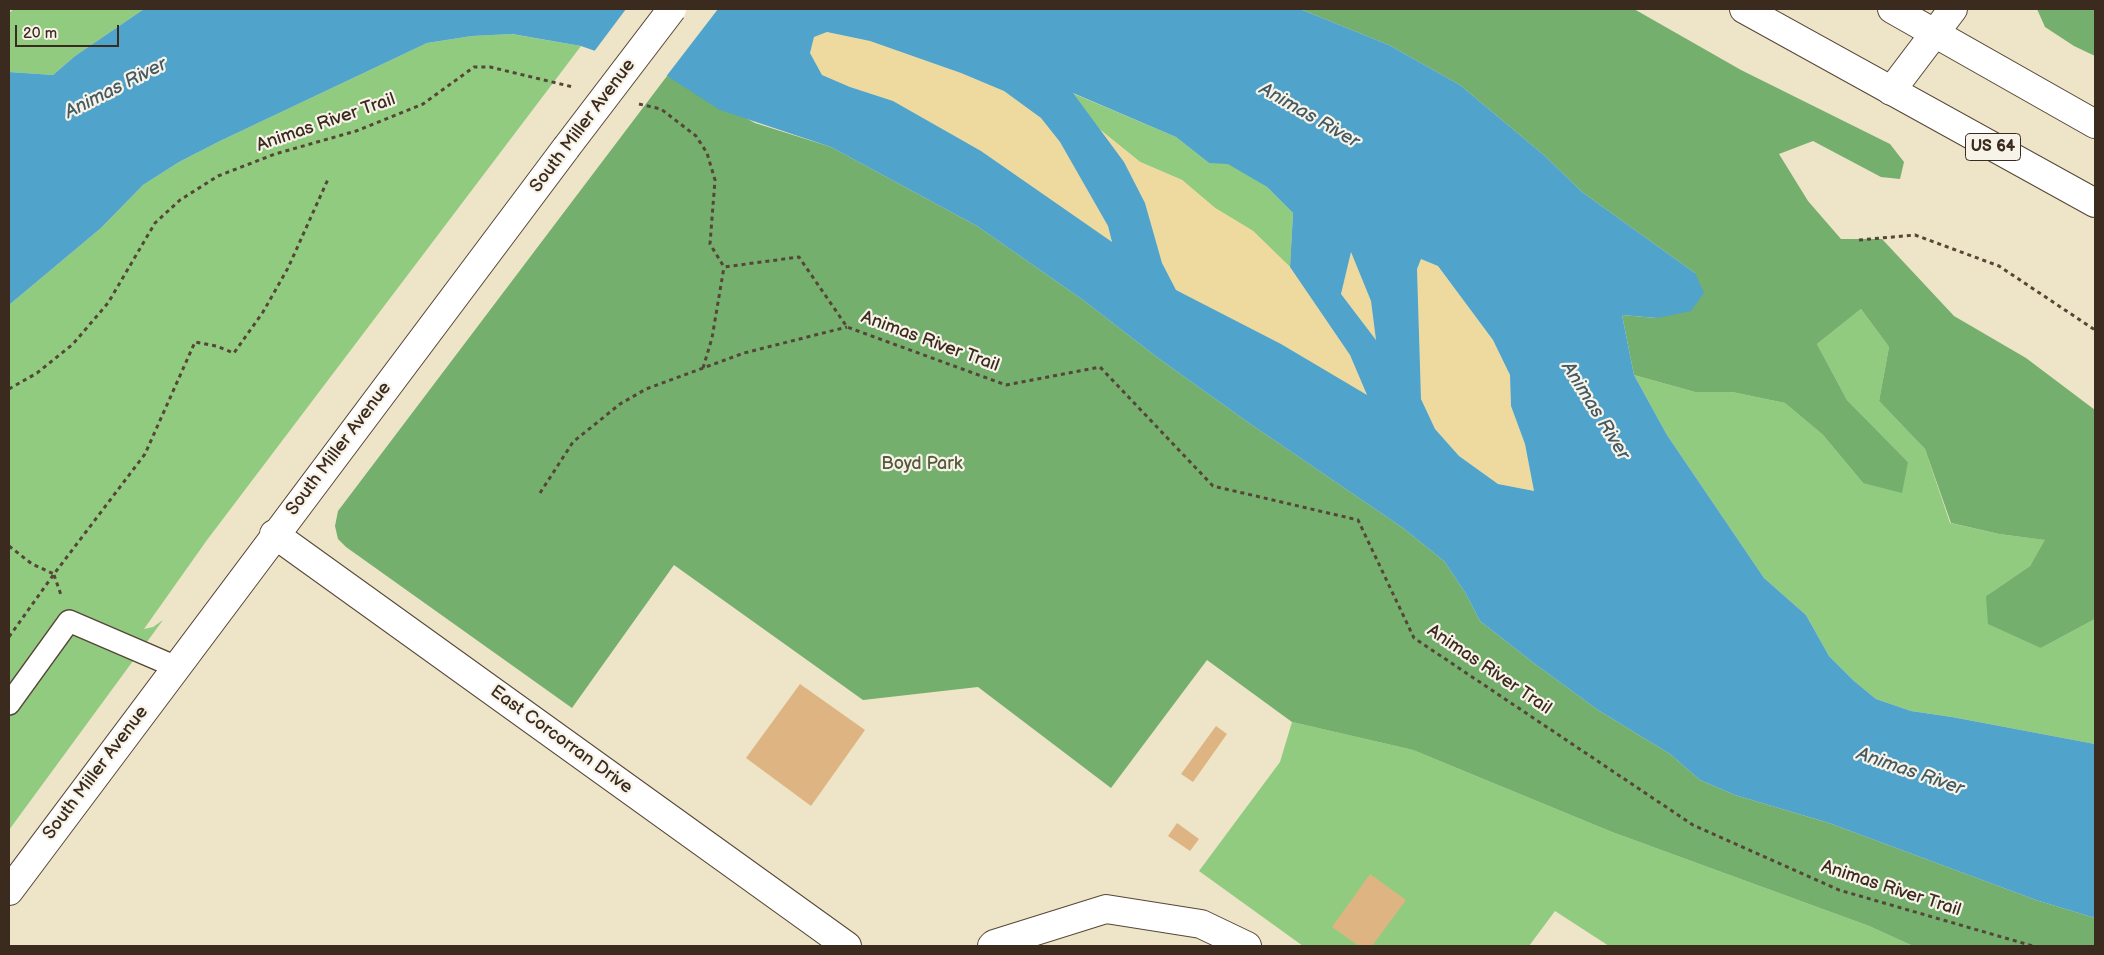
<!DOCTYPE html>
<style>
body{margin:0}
#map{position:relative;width:2104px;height:955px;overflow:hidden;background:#eee4c7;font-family:"Balsamiq Sans",sans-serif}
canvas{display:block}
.frame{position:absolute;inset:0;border:10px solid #3b2a1e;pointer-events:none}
.scale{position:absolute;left:15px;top:25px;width:104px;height:22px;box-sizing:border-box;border:2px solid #3b2a1e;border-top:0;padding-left:6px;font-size:15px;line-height:18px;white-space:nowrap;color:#3b2a1e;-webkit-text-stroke:4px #f7f3e8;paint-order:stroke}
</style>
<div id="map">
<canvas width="2104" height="955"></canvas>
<div class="frame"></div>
<div class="scale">20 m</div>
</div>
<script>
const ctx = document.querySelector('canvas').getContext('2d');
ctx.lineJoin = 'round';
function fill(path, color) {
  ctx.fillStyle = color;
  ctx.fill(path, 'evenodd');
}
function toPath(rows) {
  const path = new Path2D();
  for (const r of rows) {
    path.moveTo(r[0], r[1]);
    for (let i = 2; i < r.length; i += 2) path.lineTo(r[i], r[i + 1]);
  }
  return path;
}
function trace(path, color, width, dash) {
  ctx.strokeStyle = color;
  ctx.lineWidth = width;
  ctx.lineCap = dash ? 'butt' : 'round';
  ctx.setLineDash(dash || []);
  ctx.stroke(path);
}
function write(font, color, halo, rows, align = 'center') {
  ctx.font = font + ' "Balsamiq Sans",sans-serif';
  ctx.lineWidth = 4.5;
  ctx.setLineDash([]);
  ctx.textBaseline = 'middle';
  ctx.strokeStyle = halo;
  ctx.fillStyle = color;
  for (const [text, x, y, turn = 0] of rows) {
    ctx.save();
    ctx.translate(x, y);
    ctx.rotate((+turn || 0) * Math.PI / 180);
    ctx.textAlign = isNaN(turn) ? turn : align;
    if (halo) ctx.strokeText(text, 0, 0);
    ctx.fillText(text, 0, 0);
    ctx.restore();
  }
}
fill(toPath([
 [14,9,144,9,75,56,53,75,9,72,9,13],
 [511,34,581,46,207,540,144,629,153,627,163,620,9,830,9,305,101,228,143,185,179,162,220,141,427,43,472,36],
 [1072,93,1176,137,1209,163,1228,163,1267,187,1293,213,1290,267,1253,231,1215,208,1182,180,1140,162,1098,128],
 [1861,309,1889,347,1879,401,1925,449,1950,523,1999,534,2046,540,2030,566,1986,596,2041,648,2095,619,2095,744,1952,717,1911,711,1876,699,1854,681,1829,656,1806,615,1764,578,1667,435,1634,375,1695,392,1732,392,1785,403,1823,435,1863,483,1908,462,1847,400,1817,344],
 [1292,722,1413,750,1612,832,1869,926,1913,946,1609,946,1555,911,1529,946,1303,946,1199,871,1280,762]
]), '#90cb80');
fill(toPath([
 [1300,9,1634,9,1741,70,1890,144,1904,162,1900,179,1881,177,1813,141,1779,154,1808,201,1841,239,1882,239,1954,316,2026,358,2095,410,2095,619,2041,648,1988,624,1986,596,2030,566,2045,540,1999,534,1951,523,1925,449,1879,401,1889,347,1861,309,1817,344,1847,400,1908,462,1902,493,1863,483,1823,435,1785,403,1732,392,1695,392,1634,375,1622,315,1657,318,1695,273,1582,192,1545,156,1460,85,1389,45],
 [2037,9,2095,9,2095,56,2074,46,2045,27],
 [667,76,755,123,831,147,977,226,1083,300,1158,358,1249,423,1403,528,1444,561,1466,594,1480,621,1535,664,1598,710,1670,754,1700,780,1735,795,1829,823,2036,900,2095,918,2095,946,1913,946,1869,926,1612,832,1413,750,1292,722,1207,660,1111,788,978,687,863,700,674,565,572,708,346,547,338,539,335,526,338,511]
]), '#74af6e');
fill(toPath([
 [827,32,870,41,961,73,1004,91,1041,118,1060,142,1108,226,1112,243,981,151,893,101,850,87,822,75,810,53,814,37],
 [1098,128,1140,162,1182,180,1215,208,1253,231,1290,267,1350,355,1367,396,1281,344,1176,290,1162,263,1145,203,1124,162],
 [1351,251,1371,301,1376,340,1341,294],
 [1421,259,1438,266,1493,340,1510,375,1511,406,1525,444,1534,491,1498,484,1459,456,1435,429,1421,399,1417,269]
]), '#eeda9e');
fill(toPath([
 [144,9,1300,9,1389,45,1460,85,1545,156,1582,192,1695,273,1704,293,1691,311,1657,318,1622,315,1634,375,1667,435,1764,578,1806,615,1829,656,1854,681,1876,699,1911,711,1952,717,2095,744,2095,918,2036,900,1829,823,1735,795,1700,780,1670,754,1598,710,1535,664,1480,621,1466,594,1444,561,1403,528,1249,423,1158,358,1083,300,977,226,831,147,720,110,667,76,581,46,512,34,472,36,427,43,220,141,179,162,143,185,101,228,9,305,9,72,53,75,75,56],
 [827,32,870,41,961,73,1004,91,1041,118,1060,142,1108,226,1112,242,981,151,893,101,850,87,822,75,810,53,814,37],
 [1073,93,1176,137,1209,163,1228,164,1267,187,1293,213,1290,267,1350,355,1367,395,1281,344,1176,290,1162,263,1145,203,1124,162],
 [1351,252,1371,301,1376,340,1341,294],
 [1421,259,1438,266,1493,340,1510,375,1511,406,1525,444,1534,491,1498,484,1459,456,1435,429,1421,399,1417,269]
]), '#50a3cb');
fill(toPath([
 [626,9,718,9,665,78,593,53]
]), '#eee4c7');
fill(toPath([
 [800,684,865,730,811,806,746,758],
 [1216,726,1227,734,1193,782,1181,774],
 [1177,823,1199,839,1190,851,1168,836],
 [1370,874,1406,900,1372,946,1359,946,1332,927]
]), '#deb582');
const service = toPath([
 [9,704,69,621,176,667]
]);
const minor = toPath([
 [1891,91,1953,9],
 [274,534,847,946],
 [992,946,994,944,1106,909,1201,924,1247,946]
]);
const secondary = toPath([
 [9,891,566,148]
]);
const trunk = toPath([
 [1744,9,2095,203],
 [1892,9,2095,124]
]);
trace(service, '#564637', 24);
trace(minor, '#564637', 30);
trace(secondary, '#564637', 30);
trace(trunk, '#564637', 30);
trace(toPath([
 [639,104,661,109,696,136,707,153,715,180,710,244,724,267,799,257,847,327,1006,385,1100,367,1213,486,1358,520,1414,638,1693,825,1839,890,2033,946],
 [1859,240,1915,235,1999,266,2095,330],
 [703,368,712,338,724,267],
 [9,389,37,373,73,344,108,303,155,223,180,200,218,176,275,154,356,131,423,104,474,67,490,67,573,87],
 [540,493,573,442,620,404,646,389,744,353,847,327],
 [9,546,32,564,54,574,145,454,195,342,216,346,234,353,263,312,288,268,329,177],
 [54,575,61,595],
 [9,637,54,574]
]), '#564637', 3, [4, 4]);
trace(service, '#fff', 21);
trace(minor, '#fff', 28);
trace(secondary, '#fff', 28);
trace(trunk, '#fff', 28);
const secondaryBridge = toPath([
 [566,148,672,9]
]);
trace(secondaryBridge, '#564637', 30, []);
trace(secondaryBridge, '#fff', 28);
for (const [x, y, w] of [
 [1993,147,55]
]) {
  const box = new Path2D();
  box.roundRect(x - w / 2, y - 13.5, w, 27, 4);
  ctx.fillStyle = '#f7f3e8';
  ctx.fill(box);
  trace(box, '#3b2a1e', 1);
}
write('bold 16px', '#3b2a1e', null, [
 ["US 64",1993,147]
]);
write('18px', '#3b2a1e', '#f7f3e8', [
 ["Animas River Trail",326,123,-19],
 ["South Miller Avenue",583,126,-53],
 ["Animas River Trail",930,342,20],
 ["South Miller Avenue",339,449,-53],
 ["Animas River Trail",1489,670,34],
 ["East Corcorran Drive",561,740,36],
 ["South Miller Avenue",96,773,-53],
 ["Animas River Trail",1891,889,18]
]);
write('18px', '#545a3b', '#f7f3e8', [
 ["Boyd Park",922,464]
]);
write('italic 19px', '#435a63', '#f7f3e8', [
 ["Animas River",116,89,-27],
 ["Animas River",1309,116,30],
 ["Animas River",1595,411,58],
 ["Animas River",1910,772,19]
]);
</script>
